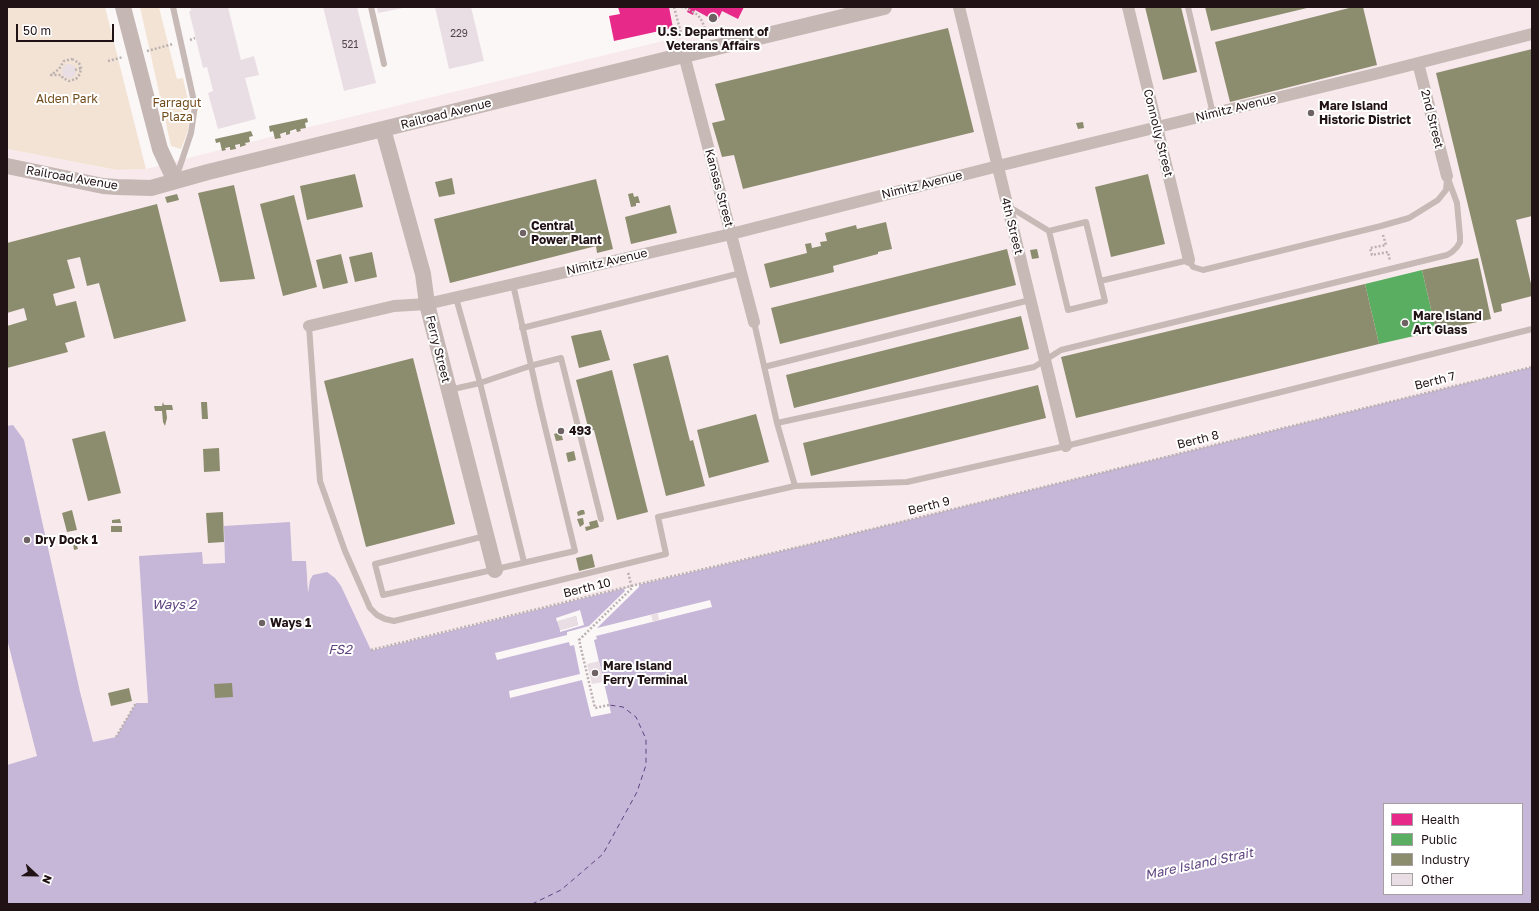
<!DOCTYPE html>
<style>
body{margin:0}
#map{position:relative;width:1539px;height:911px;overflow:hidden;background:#fcf7f7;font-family:"Golos Text",sans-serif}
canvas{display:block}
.frame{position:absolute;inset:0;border:8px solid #211215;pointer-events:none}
.legend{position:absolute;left:1383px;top:803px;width:140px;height:92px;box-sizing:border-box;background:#fff;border:1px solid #a6a0a1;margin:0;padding:5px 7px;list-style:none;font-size:12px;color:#211215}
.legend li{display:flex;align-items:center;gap:8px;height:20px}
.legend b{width:20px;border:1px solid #a6a0a1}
.north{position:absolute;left:16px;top:855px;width:40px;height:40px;-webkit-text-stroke:3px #fff;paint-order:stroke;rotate:112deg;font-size:11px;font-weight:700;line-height:16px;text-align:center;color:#211215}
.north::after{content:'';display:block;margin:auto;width:14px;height:18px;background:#211215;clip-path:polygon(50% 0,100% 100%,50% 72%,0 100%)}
.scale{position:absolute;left:16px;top:24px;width:98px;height:18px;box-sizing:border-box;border:2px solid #211215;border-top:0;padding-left:5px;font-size:12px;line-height:14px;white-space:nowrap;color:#211215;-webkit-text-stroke:3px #fff;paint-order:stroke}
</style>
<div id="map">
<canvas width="1539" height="911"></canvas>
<div class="frame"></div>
<ul class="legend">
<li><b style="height:11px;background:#e7298a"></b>Health</li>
<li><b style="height:11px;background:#5aae61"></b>Public</li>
<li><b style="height:11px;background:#8c8c6e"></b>Industry</li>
<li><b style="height:11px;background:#eadee5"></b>Other</li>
</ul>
<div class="north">N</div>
<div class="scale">50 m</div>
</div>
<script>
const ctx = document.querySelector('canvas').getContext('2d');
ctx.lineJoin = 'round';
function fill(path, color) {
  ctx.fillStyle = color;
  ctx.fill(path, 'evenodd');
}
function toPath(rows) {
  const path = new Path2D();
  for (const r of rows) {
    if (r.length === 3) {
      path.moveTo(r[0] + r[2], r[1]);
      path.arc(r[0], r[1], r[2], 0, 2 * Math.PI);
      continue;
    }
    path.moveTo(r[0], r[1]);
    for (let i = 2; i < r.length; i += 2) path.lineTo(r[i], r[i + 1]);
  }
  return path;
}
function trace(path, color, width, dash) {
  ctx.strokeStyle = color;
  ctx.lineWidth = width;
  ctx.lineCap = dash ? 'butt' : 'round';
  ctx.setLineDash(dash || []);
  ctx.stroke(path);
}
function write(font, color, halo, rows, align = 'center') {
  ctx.font = font + ' "Golos Text",sans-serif';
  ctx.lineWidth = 4;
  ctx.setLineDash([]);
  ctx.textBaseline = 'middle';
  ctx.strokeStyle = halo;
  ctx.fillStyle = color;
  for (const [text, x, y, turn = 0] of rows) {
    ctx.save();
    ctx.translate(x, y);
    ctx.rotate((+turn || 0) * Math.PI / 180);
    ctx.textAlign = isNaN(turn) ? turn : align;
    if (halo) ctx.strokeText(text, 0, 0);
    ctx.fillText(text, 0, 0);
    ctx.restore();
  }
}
fill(toPath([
 [669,7,1532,7,1532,367,807,545,625,588,374,650,371,650,308,597,140,567,148,703,136,703,116,737,93,742,91,738,37,750,37,756,7,765,7,149,117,170,146,169,305,128,675,38]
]), '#f8eaec');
fill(toPath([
 [7,7,105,7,146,169,117,170,7,149],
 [140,7,159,7,177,79,183,78,190,109,188,131,181,149,171,146]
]), '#f2e3d5');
fill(toPath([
 [1532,367,1532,904,7,904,7,765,37,756,7,639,7,426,13,425,24,440,80,692,93,742,116,737,136,703,148,703,139,556,202,552,203,564,225,563,224,526,290,522,292,561,306,561,308,593,310,580,313,575,327,572,335,578,341,586,370,648,371,650,374,650,625,588,807,545],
 [1384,804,1522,804,1522,894,1384,894]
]), '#c6b6d7');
fill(toPath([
 [639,584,639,587,597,628,710,600,712,607,596,636,597,639,594,640,611,713,591,717,582,680,510,698,509,691,580,674,574,645,570,646,569,642,497,660,495,653,567,635,567,632,589,626,625,591,624,589],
 [580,610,584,625,560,632,560,630,578,625,576,616,557,622,556,618]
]), '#fcf7f7');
fill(toPath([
 [618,7,669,7,673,28,614,41,609,16,620,14],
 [689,7,744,7,738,19,722,11,717,22,695,10,693,15,687,12]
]), '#e7298a');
fill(toPath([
 [1422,270,1436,331,1379,344,1365,284]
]), '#5aae61');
fill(toPath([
 [1145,7,1181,7,1197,72,1163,80],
 [1205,7,1306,7,1307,8,1211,31],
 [1353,7,1363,7,1377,65,1230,102,1215,42],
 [948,28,974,132,743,189,734,155,722,157,712,123,725,120,715,84],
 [1532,49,1532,216,1516,220,1532,288,1532,296,1501,304,1502,311,1494,313,1436,73],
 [307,118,308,122,305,123,306,128,300,129,301,131,297,132,296,129,290,131,290,134,286,135,286,132,280,134,281,138,275,139,273,131,270,132,269,126],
 [1083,122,1084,128,1078,129,1076,123],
 [251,131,253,136,249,137,250,142,245,143,246,145,240,147,240,144,235,145,236,149,230,150,230,147,225,148,226,150,222,151,220,142,216,143,215,139],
 [355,174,363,207,307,220,300,186],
 [1148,174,1165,244,1111,257,1095,187],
 [452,178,455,194,439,197,435,182],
 [596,179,613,249,597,253,596,246,450,283,434,219],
 [234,185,255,279,220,282,198,193],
 [633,193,634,197,638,196,640,203,636,203,636,206,631,207,628,194],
 [177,194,179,200,167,203,165,197],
 [294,195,317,287,283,296,260,204],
 [157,204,186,321,114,339,99,283,87,286,80,257,67,260,75,288,53,294,56,306,76,301,85,337,65,343,68,352,7,368,7,326,27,320,24,308,7,313,7,243],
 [670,205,677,233,631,244,625,217],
 [886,222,892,249,878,252,878,254,833,266,834,272,770,288,764,264,807,253,805,244,811,243,812,248,821,246,820,242,827,241,825,233,856,225,857,229],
 [1007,249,1016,285,780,344,771,308],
 [1037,249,1039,258,1032,259,1030,250],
 [372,252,377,277,355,282,349,257],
 [341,254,348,283,323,289,316,260],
 [1478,258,1491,319,1436,331,1422,270],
 [1365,284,1379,344,1076,418,1061,357],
 [1021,316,1029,349,794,408,786,375],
 [601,330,610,360,579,368,571,336],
 [668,355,690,441,693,440,705,486,666,496,633,364],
 [413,358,455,524,366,547,324,381],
 [612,370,648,512,617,520,594,430,589,431,576,380],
 [1038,385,1046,418,811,476,803,443],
 [163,402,164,405,172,405,173,410,166,410,167,418,165,426,163,422,162,411,155,411,154,406,162,406],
 [201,402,207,402,208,419,202,419],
 [756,414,769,462,709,478,697,430],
 [105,431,121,493,88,501,72,439],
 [561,432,563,440,556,441,554,434],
 [219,448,220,471,204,472,203,449],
 [574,451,576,460,568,462,566,453],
 [72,510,77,530,67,532,62,513],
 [581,510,584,510,585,514,578,516,577,512],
 [223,512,224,542,208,543,206,513],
 [583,518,584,524,580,527,577,519],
 [120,519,121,523,112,523,112,520],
 [597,520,599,527,586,531,585,527,590,526,589,522],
 [111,526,122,526,122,532,111,532],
 [76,543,78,549,74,550,73,544],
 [592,554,595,567,579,571,576,558],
 [232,683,233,697,215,698,214,684],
 [129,688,132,701,111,706,108,693]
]), '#8c8c6e');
trace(toPath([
 [532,904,561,890,603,854,637,792,646,765,646,739,636,717,623,707,609,705]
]), '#604480', 1, [5, 4]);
fill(toPath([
 [190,7,228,7,241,60,254,56,259,75,245,78,256,119,218,129,208,93,213,91,207,67,203,68,189,11,191,11],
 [323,7,357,7,376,83,344,91],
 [377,7,403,7,403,8,378,13],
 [435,7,471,7,484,61,449,69],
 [69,71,7],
 [658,613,659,620,653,622,651,615],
 [576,616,578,625,560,630,557,621],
 [599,661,604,682,592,684,587,664]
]), '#eadee5');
trace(toPath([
 [674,7,682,37],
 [681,7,686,8,698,15,702,21,706,31],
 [190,40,195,38],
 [147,51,173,44],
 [72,59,79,63,81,68,80,74,76,79,69,81,63,78,61,75,51,75,59,69,64,61,72,59],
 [108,61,123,57],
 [75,70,81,68],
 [1383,235,1386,245,1370,248,1372,255,1388,252,1390,261],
 [371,650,639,584,807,545,1532,367],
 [609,705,595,708,579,640,632,588,628,572],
 [116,737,136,703]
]), '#bbb1b0', 2.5, [2, 2]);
trace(toPath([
 [173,7,195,106,191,133,176,178],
 [371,7,384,64],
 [1188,7,1213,114],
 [1008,206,1049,231],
 [1086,222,1105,301,1068,310,1049,231,1086,222],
 [1100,281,1189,260,1193,267,1203,270,1381,226,1409,218,1438,200,1446,190,1447,180],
 [456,298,480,383,524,562],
 [754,322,777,423,795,486],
 [309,326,320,481,345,551,370,608,377,615,385,619,394,621,666,554,658,517,795,486,907,482,1066,446,1532,329],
 [522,328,741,273],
 [764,367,1030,300],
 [449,390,480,383,530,366,561,358,601,519],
 [777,423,1034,367,1061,350,1447,255,1452,252,1457,247,1460,242,1460,236,1457,203,1447,176],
 [485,536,375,564,383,595,575,551,540,406,513,284]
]), '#c6b9b6', 6);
trace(toPath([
 [959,7,1066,446],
 [1128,7,1189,260],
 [684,55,754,322],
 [1418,63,1447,176],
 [309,326,394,306,427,304,731,234,998,166,1383,72,1532,34]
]), '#c6b9b6', 12);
trace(toPath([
 [123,7,160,149,175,181],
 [383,129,423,274,427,304,495,570],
 [7,166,103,186,117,187,151,188,208,172,684,55,884,7]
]), '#c5b7b4', 16);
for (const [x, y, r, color] of [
 [713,18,5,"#6e6264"],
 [1311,113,4,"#6e6264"],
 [523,233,4,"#6e6264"],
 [1405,323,4,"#6e6264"],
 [561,431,4,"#6e6264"],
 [27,540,4,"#6e6264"],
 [262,623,4,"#6e6264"],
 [595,673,4,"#6e6264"]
]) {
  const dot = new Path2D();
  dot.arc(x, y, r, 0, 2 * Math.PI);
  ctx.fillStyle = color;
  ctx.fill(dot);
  trace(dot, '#fff', 1.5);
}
write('10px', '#534549', null, [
 ["229",459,34],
 ["521",350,45]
]);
write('bold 12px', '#211215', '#fff', [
 ["U.S. Department of",713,32,"center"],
 ["Veterans Affairs",713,46,"center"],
 ["Mare Island",1319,106],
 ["Historic District",1319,120],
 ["Central",531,226],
 ["Power Plant",531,240],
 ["Mare Island",1413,316],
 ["Art Glass",1413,330],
 ["493",569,431],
 ["Dry Dock 1",35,540],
 ["Ways 1",270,623],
 ["Mare Island",603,666],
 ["Ferry Terminal",603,680]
], 'left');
write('12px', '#724d1e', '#fff', [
 ["Alden Park",67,99],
 ["Farragut",177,103],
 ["Plaza",177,117]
]);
write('12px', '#211215', '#fff', [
 ["Nimitz Avenue",1236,108,-14],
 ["Railroad Avenue",446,114,-14],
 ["2nd Street",1432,119,76],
 ["Connolly Street",1158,133,76],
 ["Railroad Avenue",72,178,10],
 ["Nimitz Avenue",922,185,-14],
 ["Kansas Street",719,188,75],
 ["4th Street",1012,226,76],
 ["Nimitz Avenue",607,262,-13],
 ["Ferry Street",438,349,76],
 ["Berth 7",1435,381,-14],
 ["Berth 8",1198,440,-14],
 ["Berth 9",929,506,-14],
 ["Berth 10",587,588,-14]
]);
write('italic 13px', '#604480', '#fff', [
 ["Ways 2",174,605],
 ["FS2",340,650],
 ["Mare Island Strait",1199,864,-12]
]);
</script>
